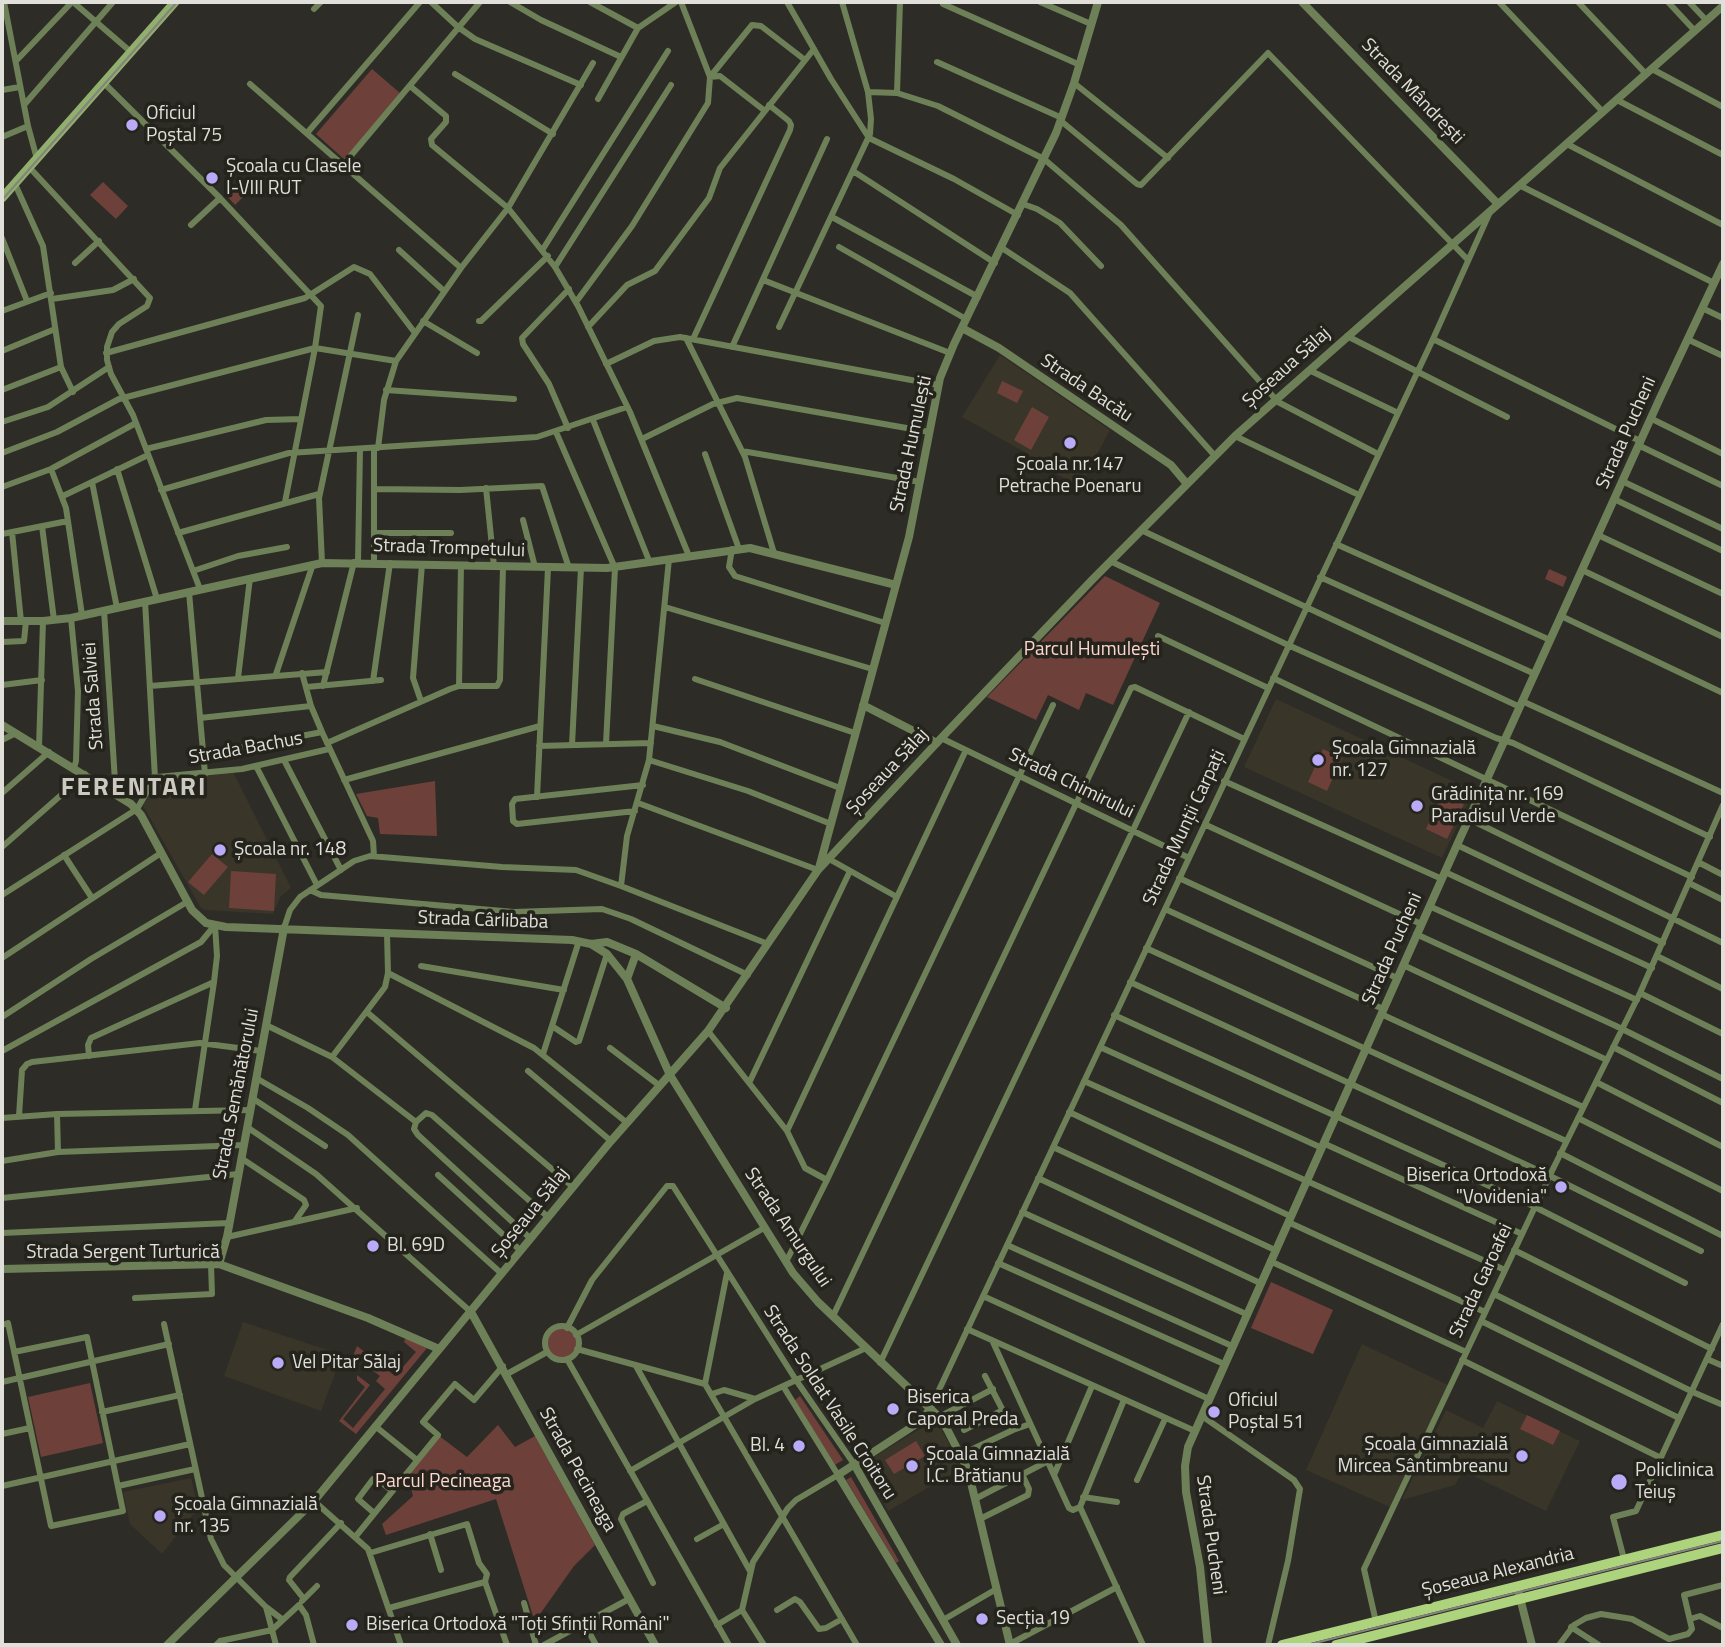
<!DOCTYPE html>
<meta charset="utf-8">
<style>
body{margin:0}
#map{position:relative;width:1725px;height:1647px;overflow:hidden;background:#2e2c26;font-family:"Titillium Web",sans-serif}
canvas{display:block}
.frame{position:absolute;inset:0;border:4px solid #e0dfda;pointer-events:none}
</style>
<div id="map">
<canvas width="1725" height="1647"></canvas>
<div class="frame"></div>
</div>
<script>
const ctx = document.querySelector('canvas').getContext('2d');
ctx.lineJoin = 'round';
function fill(path, color) {
  ctx.fillStyle = color;
  ctx.fill(path, 'evenodd');
}
function toPath(rows) {
  const path = new Path2D();
  for (const r of rows) {
    if (r.length === 3) {
      path.moveTo(r[0] + r[2], r[1]);
      path.arc(r[0], r[1], r[2], 0, 2 * Math.PI);
      continue;
    }
    path.moveTo(r[0], r[1]);
    for (let i = 2; i < r.length; i += 2) path.lineTo(r[i], r[i + 1]);
  }
  return path;
}
function trace(path, color, width, dash) {
  ctx.strokeStyle = color;
  ctx.lineWidth = width;
  ctx.lineCap = dash ? 'butt' : 'round';
  ctx.setLineDash(dash || []);
  ctx.stroke(path);
}
function write(font, color, halo, rows, align = 'center') {
  ctx.font = font + ' "Titillium Web",sans-serif';
  ctx.lineWidth = 7;
  ctx.setLineDash([]);
  ctx.textBaseline = 'middle';
  ctx.strokeStyle = halo;
  ctx.fillStyle = color;
  for (const [text, x, y, turn = 0] of rows) {
    ctx.save();
    ctx.translate(x, y);
    ctx.rotate((+turn || 0) * Math.PI / 180);
    ctx.textAlign = isNaN(turn) ? turn : align;
    if (halo) ctx.strokeText(text, 0, 0);
    ctx.fillText(text, 0, 0);
    ctx.restore();
  }
}
fill(toPath([
 [1000,355,1110,430,1080,487,1028,458,1030,455,962,417],
 [1276,699,1474,791,1442,858,1244,767],
 [233,772,291,888,281,896,273,914,206,910,201,908,142,804,157,778],
 [243,1322,342,1355,321,1411,224,1376],
 [1362,1344,1448,1385,1390,1507,1306,1470],
 [1497,1401,1580,1441,1546,1511,1463,1471,1455,1485,1402,1500,1446,1410,1483,1428],
 [933,1421,938,1423,962,1468,888,1511,862,1464],
 [191,1478,198,1508,162,1554,130,1524,123,1492]
]), '#393529');
fill(toPath([
 [372,69,400,93,345,160,316,134],
 [103,182,128,206,116,219,90,195],
 [237,185,246,194,235,205,226,195],
 [1002,381,1023,391,1017,403,997,393],
 [1032,407,1049,417,1031,450,1014,440],
 [1549,569,1567,577,1563,587,1545,579],
 [1105,576,1160,603,1113,705,1086,693,1079,710,1048,695,1036,720,987,697],
 [1323,749,1342,758,1327,791,1308,782],
 [435,781,437,836,380,834,378,818,367,816,356,794],
 [1442,794,1464,804,1447,839,1426,829],
 [212,854,228,867,204,895,188,882],
 [231,871,276,874,274,911,229,908],
 [1271,1282,1333,1310,1313,1354,1251,1328],
 [562,1343,15],
 [406,1336,427,1348,356,1434,339,1421,365,1387,357,1380,357,1375,370,1385,343,1419,353,1428,385,1389,376,1381,380,1376,353,1356,357,1346,395,1376,416,1352,404,1342],
 [90,1383,103,1443,41,1457,28,1397],
 [800,1396,843,1460,835,1465,794,1401],
 [1527,1415,1560,1431,1553,1445,1520,1429],
 [498,1425,515,1447,535,1436,595,1545,574,1566,540,1614,533,1616,496,1499,386,1535,382,1524,413,1496,407,1472,438,1435,467,1457],
 [916,1441,925,1456,894,1474,885,1460],
 [851,1477,899,1561,896,1563,846,1480]
]), '#6d413a');
trace(toPath([
 [4,2,28,126,37,159],
 [73,2,131,52],
 [431,2,458,27,475,39,581,85],
 [510,2,541,20,621,57],
 [590,2,638,28,676,2],
 [787,2,831,79,869,138,954,179,1018,215],
 [1040,2,1091,24],
 [1499,2,1603,112],
 [1578,2,1646,74],
 [1668,2,1695,31],
 [1689,2,1707,21],
 [943,4,1080,65],
 [314,9,321,2],
 [16,61,72,2],
 [937,62,1062,118],
 [1652,69,1723,107],
 [455,74,553,134],
 [710,77,752,25,761,26,805,60],
 [710,77,720,76,765,111],
 [104,83,220,198,321,306,315,348,285,502],
 [1074,83,1168,158],
 [250,84,461,268],
 [410,86,446,116,446,122,431,139,432,145,508,208,555,267,578,306,630,412,689,556],
 [2,90,20,87],
 [868,92,897,93,938,106,1044,159,1121,225,1278,402,1378,454],
 [897,93,900,2],
 [598,99,638,28],
 [1617,100,1723,155],
 [24,105,113,2],
 [1061,121,1137,184,1141,185,1268,53,1468,260],
 [307,133,420,2],
 [2,137,28,126],
 [1567,144,1723,225],
 [343,165,480,2],
 [30,168,150,298,147,306,119,324,112,332,107,347,107,360,111,374,133,415,200,589],
 [853,171,995,263],
 [15,184,43,246,61,367,73,392],
 [1521,186,1714,283],
 [1023,204,1037,209,1060,223,1101,266],
 [832,217,978,297],
 [191,225,220,198],
 [2,238,27,301],
 [839,247,966,319],
 [1002,248,1070,293,1215,456],
 [543,249,668,51],
 [399,250,444,291],
 [75,263,99,241],
 [555,267,671,85],
 [763,280,950,353],
 [52,299,113,290,134,279],
 [576,302,632,226,708,103,710,77,681,2],
 [1702,308,1723,318],
 [2,311,51,293],
 [423,321,477,353],
 [479,321,481,321,548,256],
 [588,327,627,285,655,271,709,198,720,168,814,49],
 [779,327,870,134,871,119,868,92,842,2],
 [1347,336,1507,417],
 [686,338,745,457,774,553],
 [693,339,790,130,791,125,789,121,769,105],
 [1433,339,1640,441],
 [1687,339,1723,356],
 [732,347,827,139],
 [2,351,55,329],
 [106,353,305,298,354,267,370,274,415,333],
 [606,364,654,341,680,337,938,385],
 [1309,370,1398,413],
 [2,390,61,367],
 [386,390,514,399],
 [1650,418,1723,454],
 [593,420,650,563],
 [2,422,48,407,109,367],
 [568,428,549,384,523,344,522,338,569,289],
 [556,432,615,568,606,744],
 [1235,436,1359,495],
 [642,439,713,404,737,398,929,432],
 [1638,445,1723,486],
 [378,448,384,400,396,361,461,268,508,208,593,63],
 [146,449,266,420,301,419],
 [742,451,920,482],
 [2,453,57,432,119,399,315,348,396,361],
 [705,454,739,549],
 [51,469,66,508,82,615],
 [117,469,157,599],
 [1622,481,1723,529],
 [92,482,117,608],
 [2,487,51,469,136,423],
 [486,488,494,566],
 [374,489,460,490,542,486,569,568],
 [161,490,289,453,537,437,627,407],
 [63,496,148,455],
 [1614,499,1723,551],
 [523,520,535,567],
 [42,526,54,620],
 [1141,530,1520,707],
 [12,532,21,621],
 [178,533,319,494],
 [374,533,451,533],
 [2,534,68,521],
 [1598,535,1723,594],
 [1336,544,1550,640],
 [732,549,729,567,735,576,885,623],
 [1110,561,1288,645,1496,738,1513,743,1710,837],
 [358,562,360,449],
 [322,563,319,498,358,315],
 [374,563,374,448],
 [1582,570,1723,637],
 [193,571,238,556,287,547],
 [1320,577,1535,674],
 [189,592,205,774],
 [665,607,872,669],
 [104,610,115,781],
 [1561,616,1723,693],
 [71,618,78,691,76,761,74,768],
 [1158,636,1268,688],
 [2,642,24,641,26,621],
 [302,673,311,706,322,732,373,841,374,856],
 [276,674,313,564],
 [238,678,250,578],
 [1273,678,1692,877],
 [695,679,855,733],
 [373,681,390,563],
 [2,685,42,680],
 [150,686,327,672],
 [323,686,354,562],
 [459,686,461,565],
 [307,687,381,680],
 [421,701,413,678,422,564],
 [1522,701,1723,793],
 [200,718,311,706],
 [653,726,720,742,840,788],
 [941,738,1189,858],
 [2,740,16,733],
 [327,743,450,689,459,686,497,686,500,680,503,567],
 [572,745,581,568],
 [539,746,651,743],
 [39,747,43,621],
 [203,755,322,732],
 [284,760,341,870],
 [649,760,748,791,831,824],
 [256,766,317,885],
 [344,780,540,726],
 [1224,781,1442,879],
 [103,785,115,781,242,769,329,749],
 [2,793,49,752],
 [537,797,548,568],
 [638,803,818,870],
 [635,811,517,824,513,821,512,804,515,799,643,785],
 [1469,819,1723,943],
 [1204,824,1421,924],
 [1457,845,1663,943],
 [2,847,85,774],
 [64,855,92,898],
 [829,859,897,897],
 [1698,862,1723,875],
 [1445,872,1652,968],
 [1179,878,1397,978],
 [1689,883,1723,900],
 [621,886,627,836,649,760,669,559],
 [310,890,321,895,514,912,602,909,631,919,748,975],
 [2,895,137,809,155,778,145,601],
 [1429,906,1637,1000],
 [1165,909,1383,1009],
 [284,928,290,910,300,897,354,861,370,856,502,867,576,870,621,886,768,944],
 [1416,934,1616,1026,1723,1079],
 [1146,948,1566,1141],
 [1657,956,1723,989],
 [2,958,161,853],
 [1403,965,1607,1060],
 [421,966,564,990],
 [388,973,534,1048,626,1122],
 [1130,982,1544,1173,1701,1251],
 [1640,993,1723,1034],
 [368,1013,573,1187],
 [1381,1014,1583,1107],
 [1114,1015,1531,1205,1685,1283],
 [2,1017,91,959,187,902],
 [266,1025,332,1057,416,1122],
 [552,1026,576,1042,579,1041,607,954],
 [708,1031,787,1131,805,1168,827,1180],
 [1100,1047,1322,1148],
 [1613,1047,1723,1103],
 [610,1048,660,1086],
 [2,1051,201,942,215,925],
 [543,1054,579,941],
 [89,1056,88,1045,91,1038,214,982],
 [332,1057,385,987,388,973,387,933],
 [528,1071,611,1141],
 [256,1078,308,1108,348,1135,502,1274],
 [750,1081,850,871],
 [1084,1081,1505,1270],
 [1596,1082,1723,1147],
 [252,1098,325,1146],
 [195,1110,214,982,217,956,215,925],
 [1069,1112,1290,1216],
 [57,1114,58,1152],
 [19,1116,22,1070,27,1064,32,1062,200,1043,261,1051],
 [2,1118,57,1114,250,1110],
 [1578,1118,1723,1191],
 [416,1122,426,1113,432,1115,548,1217],
 [416,1122,414,1129,418,1135,531,1239],
 [247,1127,316,1174,471,1312],
 [787,1131,966,750],
 [1323,1143,1522,1234],
 [1053,1147,1275,1250],
 [1560,1153,1723,1236],
 [241,1158,304,1200,306,1205,295,1221],
 [2,1161,58,1152,244,1145],
 [438,1175,521,1251],
 [1038,1178,1260,1283],
 [2,1198,238,1174],
 [1022,1212,1246,1314],
 [1288,1222,1485,1312],
 [2,1233,229,1223],
 [227,1237,357,1208],
 [1007,1245,1232,1346],
 [1514,1250,1712,1349],
 [1270,1261,1466,1352],
 [786,1262,827,1180,1053,705],
 [998,1263,1224,1364],
 [1494,1294,1695,1393,1723,1405],
 [983,1296,1209,1399],
 [135,1298,212,1294,211,1265],
 [833,1316,1131,688,1135,687,1244,739],
 [1481,1321,1679,1418],
 [164,1324,211,1539,224,1565,266,1607,276,1645],
 [2,1325,8,1323,51,1526,123,1511,87,1337,14,1352],
 [562,1343,17],
 [567,1328,592,1280,667,1186,673,1186,796,1380,854,1464],
 [967,1329,1195,1431],
 [576,1335,764,1228],
 [992,1340,1069,1508,1073,1510,1080,1507],
 [577,1349,705,1384],
 [567,1359,729,1645],
 [1707,1359,1723,1366],
 [1462,1360,1661,1458],
 [880,1363,1189,712],
 [636,1366,750,1571],
 [507,1374,547,1352],
 [985,1376,1013,1430,1030,1424],
 [2,1382,169,1344],
 [705,1384,857,1645],
 [705,1384,727,1273],
 [712,1394,724,1390,755,1399],
 [1124,1400,1080,1507,1143,1645],
 [930,1409,1433,339,1490,212],
 [102,1412,180,1395],
 [1202,1416,1294,1480,1300,1489,1288,1561,1268,1645],
 [939,1417,993,1389],
 [375,1426,417,1460],
 [964,1430,1003,1410],
 [2,1434,30,1428],
 [962,1454,1013,1430],
 [630,1471,755,1399,866,1348],
 [1054,1475,1092,1386],
 [1137,1480,1165,1419],
 [2,1486,190,1444],
 [118,1486,195,1469],
 [1083,1497,1117,1502],
 [975,1499,1048,1461],
 [314,1501,368,1549,401,1645],
 [647,1501,623,1514,621,1519,653,1583],
 [374,1513,358,1499,373,1479,377,1479,392,1491],
 [980,1519,1028,1495,1029,1489,1022,1474],
 [430,1534,441,1570],
 [356,1536,438,1435,423,1422,455,1384,474,1400,503,1366],
 [697,1539,724,1524],
 [370,1553,467,1524,479,1563,487,1574,485,1582,507,1645],
 [1624,1559,1613,1517,1636,1511,1723,1324],
 [304,1599,289,1580,290,1577,341,1523],
 [302,1601,317,1586],
 [524,1603,536,1645],
 [266,1607,283,1620],
 [389,1608,485,1582],
 [742,1610,764,1645],
 [777,1610,795,1599,800,1602,819,1629,826,1628,842,1619],
 [1690,1619,1700,1616,1723,1628],
 [943,1620,993,1591],
 [1376,1622,1364,1569,1550,1175,1640,993,1723,805],
 [584,1623,596,1645],
 [717,1625,742,1610,753,1562,788,1508,796,1500,838,1475,783,1386],
 [1571,1627,1599,1645],
 [1010,1644,1117,1587],
 [216,1645,220,1641,272,1630,299,1605,306,1615,314,1645],
 [544,1645,629,1599],
 [1559,1645,1574,1625,1586,1618,1601,1614,1632,1619,1669,1639,1688,1634,1692,1629,1684,1595,1723,1585]
]), '#6d8057', 6);
trace(toPath([
 [1302,2,1498,204],
 [962,328,999,348,1171,465,1187,484],
 [2,621,43,621,71,618,322,563,607,568,750,548,896,585],
 [863,705,937,743],
 [2,725,131,804,141,815,192,910,206,923,226,927,572,940,591,944,607,942,636,954,726,1008],
 [819,868,909,537,940,378,954,344,1056,133,1074,83,1098,2],
 [591,944,607,954,627,979,670,1075,793,1273,818,1302,939,1417,947,1429,968,1470,1010,1645],
 [627,979,636,954],
 [219,1264,227,1237,284,928],
 [2,1269,219,1264,368,1318,439,1349],
 [471,1312,655,1645],
 [930,1409,921,1421,838,1475,941,1645],
 [854,1464,957,1645],
 [1517,1586,1532,1645],
 [167,1645,314,1501,611,1141,708,1031,818,870,946,733,1092,580,1235,436,1723,6],
 [1208,1645,1200,1567,1186,1492,1185,1466,1188,1447,1457,845,1660,398,1723,264]
]), '#6d8057', 8);
trace(toPath([
 [2,198,175,2]
]), '#91af6d', 9);
trace(toPath([
 [1282,1645,1723,1535],
 [1336,1645,1723,1548]
]), '#add47d', 10);
trace(toPath([
 [2,200,177,2],
 [1307,1645,1723,1541]
]), '#85837e', 2);
for (const [x, y, r, color] of [
 [132,125,7,"#b9abf7"],
 [212,178,7,"#b9abf7"],
 [1070,443,7,"#b9abf7"],
 [1318,760,7,"#b9abf7"],
 [1417,806,7,"#b9abf7"],
 [220,850,7,"#b9abf7"],
 [1561,1187,7,"#b9abf7"],
 [373,1246,7,"#b9abf7"],
 [278,1363,7,"#b9abf7"],
 [893,1409,7,"#b9abf7"],
 [1214,1412,7,"#b9abf7"],
 [799,1446,7,"#b9abf7"],
 [1522,1456,7,"#b9abf7"],
 [912,1466,7,"#b9abf7"],
 [1619,1482,9,"#b9abf7"],
 [160,1516,7,"#b9abf7"],
 [982,1619,7,"#b9abf7"],
 [352,1625,7,"#b9abf7"]
]) {
  const dot = new Path2D();
  dot.arc(x, y, r, 0, 2 * Math.PI);
  ctx.fillStyle = color;
  ctx.fill(dot);
  trace(dot, '#24231c', 2.5);
}
write('19px', '#e0dfda', '#24231c', [
 ["Strada Mândrești",1412,92,46],
 ["Șoseaua Sălaj",1287,368,-42],
 ["Strada Bacău",1086,389,34],
 ["Strada Pucheni",1627,433,-66],
 ["Strada Humulești",912,444,-78],
 ["Strada Trompetului",449,549,2],
 ["Strada Salviei",94,696,-94],
 ["Strada Bachus",246,749,-10],
 ["Șoseaua Sălaj",888,772,-47],
 ["Strada Chimirului",1071,784,26],
 ["Strada Munții Carpați",1185,828,-65],
 ["Strada Cârlibaba",483,921,2],
 ["Strada Pucheni",1393,949,-66],
 ["Strada Semănătorului",237,1094,-79],
 ["Șoseaua Sălaj",531,1213,-51],
 ["Strada Amurgului",787,1228,56],
 ["Strada Sergent Turturică",123,1253],
 ["Strada Garoafei",1482,1281,-65],
 ["Strada Soldat Vasile Croitoru",829,1403,57],
 ["Strada Pecineaga",577,1470,61],
 ["Strada Pucheni",1210,1535,82],
 ["Șoseaua Alexandria",1498,1573,-14]
]);
write('19px', '#e0dfda', '#24231c', [
 ["Oficiul",146,114],
 ["Poștal 75",146,136],
 ["Școala cu Clasele",226,167],
 ["I-VIII RUT",226,189],
 ["Școala nr.147",1070,465,"center"],
 ["Petrache Poenaru",1070,487,"center"],
 ["Școala Gimnazială",1332,749],
 ["nr. 127",1332,771],
 ["Grădinița nr. 169",1431,795],
 ["Paradisul Verde",1431,817],
 ["Școala nr. 148",234,850],
 ["Biserica Ortodoxă",1547,1176,"right"],
 ["\"Vovidenia\"",1547,1198,"right"],
 ["Bl. 69D",387,1246],
 ["Vel Pitar Sălaj",292,1363],
 ["Biserica",907,1398],
 ["Caporal Preda",907,1420],
 ["Oficiul",1228,1401],
 ["Poștal 51",1228,1423],
 ["Școala Gimnazială",1508,1445,"right"],
 ["Mircea Sântimbreanu",1508,1467,"right"],
 ["Bl. 4",785,1446,"right"],
 ["Școala Gimnazială",926,1455],
 ["I.C. Brătianu",926,1477],
 ["Policlinica",1635,1471],
 ["Teiuș",1635,1493],
 ["Școala Gimnazială",174,1505],
 ["nr. 135",174,1527],
 ["Secția 19",996,1619],
 ["Biserica Ortodoxă \"Toți Sfinții Români\"",366,1625]
], 'left');
write('19px', '#fed7d0', '#24231c', [
 ["Parcul Humulești",1092,650],
 ["Parcul Pecineaga",443,1482]
]);
ctx.letterSpacing = '2px';
write('bold 26px', '#cbc9c0', '#24231c', [
 ["FERENTARI",134,789]
]);
ctx.letterSpacing = '0px';
</script>
